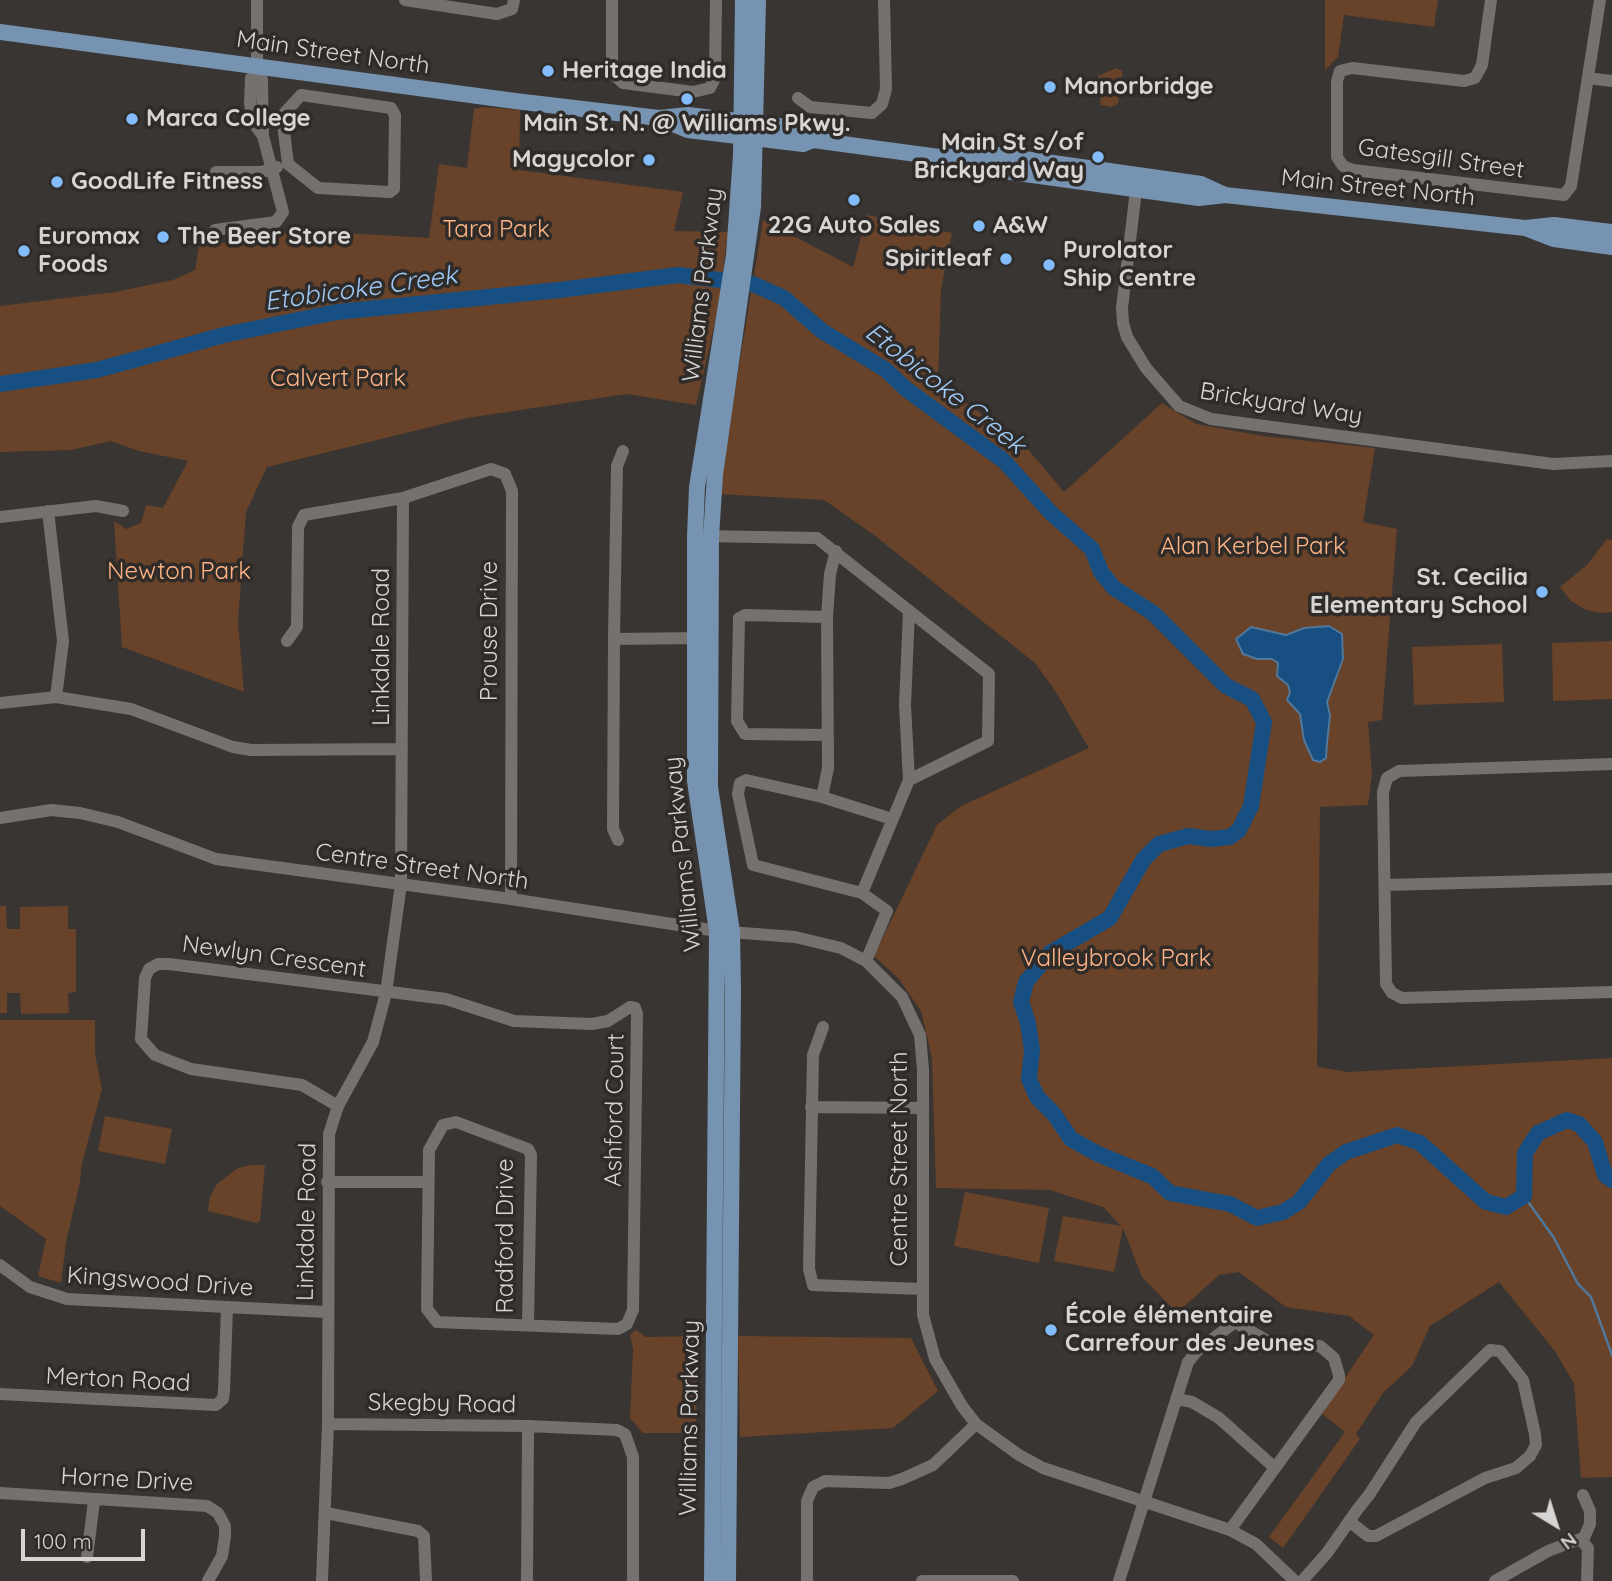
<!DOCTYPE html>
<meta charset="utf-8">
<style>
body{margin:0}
#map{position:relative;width:1612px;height:1581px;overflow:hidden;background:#393532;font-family:Quicksand,sans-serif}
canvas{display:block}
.north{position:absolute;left:1521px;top:1490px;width:70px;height:70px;-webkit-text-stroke:5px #2f2b29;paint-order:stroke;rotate:142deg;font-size:19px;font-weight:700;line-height:28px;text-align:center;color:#d7d5d3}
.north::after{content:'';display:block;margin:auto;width:24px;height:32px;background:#d7d5d3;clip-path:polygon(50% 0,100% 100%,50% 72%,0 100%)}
.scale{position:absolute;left:21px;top:1529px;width:124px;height:32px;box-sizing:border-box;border:4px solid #d7d5d3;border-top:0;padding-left:9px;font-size:21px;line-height:24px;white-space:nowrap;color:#d7d5d3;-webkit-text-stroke:5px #2f2b29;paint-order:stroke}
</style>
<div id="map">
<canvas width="1612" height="1581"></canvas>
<div class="north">N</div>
<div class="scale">100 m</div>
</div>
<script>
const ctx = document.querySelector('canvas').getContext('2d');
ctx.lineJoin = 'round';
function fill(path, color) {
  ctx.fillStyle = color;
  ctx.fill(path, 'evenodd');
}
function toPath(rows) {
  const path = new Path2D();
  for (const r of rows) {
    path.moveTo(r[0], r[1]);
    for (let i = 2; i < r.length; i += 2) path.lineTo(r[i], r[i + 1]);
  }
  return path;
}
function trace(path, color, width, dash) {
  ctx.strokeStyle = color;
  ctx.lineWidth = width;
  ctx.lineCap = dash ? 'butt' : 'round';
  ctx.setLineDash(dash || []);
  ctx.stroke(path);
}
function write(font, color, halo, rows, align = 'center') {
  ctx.font = font + ' Quicksand,sans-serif';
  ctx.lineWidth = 7;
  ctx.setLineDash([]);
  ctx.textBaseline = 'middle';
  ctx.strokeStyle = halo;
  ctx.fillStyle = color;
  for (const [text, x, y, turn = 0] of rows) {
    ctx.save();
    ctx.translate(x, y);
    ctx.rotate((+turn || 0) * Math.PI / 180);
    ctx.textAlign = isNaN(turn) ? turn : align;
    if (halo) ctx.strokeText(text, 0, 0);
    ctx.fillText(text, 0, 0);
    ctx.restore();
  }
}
fill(toPath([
 [1325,0,1438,0,1434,27,1344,15,1338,57,1325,70],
 [1116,68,1122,71,1122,76,1118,104,1111,107,1101,105,1098,76],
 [483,107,520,110,519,170,683,192,674,231,728,232,718,309,696,405,627,394,467,418,267,467,246,512,238,622,244,692,122,647,114,521,126,529,141,523,146,505,163,508,188,461,139,451,111,441,71,450,0,452,0,306,115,292,173,280,195,270,199,246,260,238,295,230,429,238,439,164,467,168,474,109],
 [867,215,952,233,941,289,938,382,1026,447,1064,492,1162,403,1196,424,1263,436,1375,448,1363,522,1397,529,1382,720,1368,722,1372,775,1368,805,1320,807,1317,1067,1348,1072,1612,1058,1612,1477,1581,1478,1574,1383,1554,1350,1499,1282,1430,1326,1412,1366,1383,1393,1356,1434,1360,1439,1283,1548,1269,1537,1345,1432,1321,1413,1374,1335,1349,1316,1286,1307,1239,1272,1219,1275,1177,1313,1142,1277,1123,1228,1114,1272,1054,1261,1063,1216,1121,1226,1103,1207,1050,1190,936,1188,932,1058,921,1011,898,978,874,956,937,825,961,806,1089,748,1054,689,1035,663,874,535,824,500,718,494,763,220,853,267],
 [1607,539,1612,540,1612,612,1602,613,1586,610,1571,601,1560,587,1587,565],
 [1612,641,1612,699,1553,701,1552,643],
 [1502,644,1504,702,1414,705,1412,647],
 [0,906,6,906,7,929,20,929,20,907,68,906,68,929,76,929,76,992,68,993,69,1013,21,1014,20,993,7,993,7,1013,0,1013],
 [0,1020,95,1020,95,1054,102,1089,82,1163,80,1182,66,1242,61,1283,38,1276,46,1239,0,1206],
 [105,1116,172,1129,165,1164,98,1151],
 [251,1165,265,1165,260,1221,257,1223,208,1211,210,1197,217,1184,238,1168],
 [965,1192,1049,1208,1039,1263,954,1246],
 [636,1330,646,1337,698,1336,696,1433,643,1433,630,1418,633,1349,630,1335],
 [738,1336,911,1338,938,1391,893,1428,740,1437]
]), '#684229');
const water = toPath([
 [1329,626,1342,634,1343,659,1327,702,1330,715,1327,743,1326,758,1320,762,1313,760,1304,740,1300,714,1287,700,1290,692,1288,685,1277,676,1278,663,1272,659,1257,659,1243,654,1236,639,1251,627,1286,635,1304,628,1329,626]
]);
fill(water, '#184f82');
trace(water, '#51779a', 2);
trace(toPath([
 [1524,1196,1554,1238,1578,1284,1591,1297,1612,1355]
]), '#51779a', 2.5);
trace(toPath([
 [0,384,97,370,224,335,337,312,559,290,678,275,753,284,784,298,822,331,886,370,906,389,1004,461,1051,513,1092,549,1101,572,1114,588,1153,613,1226,686,1252,699,1264,722,1251,806,1239,830,1230,837,1211,839,1188,836,1159,844,1143,860,1110,918,1050,953,1026,982,1021,1002,1028,1023,1032,1050,1029,1079,1037,1097,1054,1114,1071,1139,1098,1154,1152,1176,1170,1193,1230,1204,1257,1218,1283,1212,1299,1202,1329,1164,1346,1152,1397,1135,1420,1143,1486,1202,1506,1207,1524,1196,1525,1153,1538,1133,1567,1120,1579,1124,1595,1142,1605,1175,1612,1180]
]), '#184f82', 16);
trace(toPath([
 [257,0,257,73,251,78,250,103,253,122,263,136],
 [405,0,497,14,512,9,514,0],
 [612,0,612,73,623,83,693,92,710,88,715,78,716,0],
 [1491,0,1482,65,1475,78,1464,81,1352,68,1340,71,1337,81,1337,157,1343,166,1353,170,1564,195,1571,186,1600,0],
 [1588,78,1612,81],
 [301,95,391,108,395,115,394,189,390,192,318,188,288,164,282,116,301,95],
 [798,98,810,107,872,113,882,104,886,89,884,0],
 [216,172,262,172,277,167],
 [1136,190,1122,308,1123,323,1127,337,1146,368,1179,406,1211,419,1553,464,1612,461],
 [215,230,276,222,283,212,263,136,262,79,257,73],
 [48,511,63,641,56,697],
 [0,517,96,506,123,511],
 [702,536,817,538,989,674,988,741,909,780],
 [614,639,701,638],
 [287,641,297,627,298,527,304,515,403,498,491,469,505,474,512,491,511,899],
 [0,703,56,697,131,709,233,747,251,750,402,749],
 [826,735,745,734,737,721,739,618,745,615,827,617],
 [1612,764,1399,771,1387,778,1383,792,1386,984,1392,993,1402,998,1612,992],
 [822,797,828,768,827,617,830,574,836,551],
 [0,818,51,810,80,813,118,822,216,859,511,899,717,931,795,937,841,948,866,961,902,997,920,1035,923,1070,923,1315,935,1359,962,1406,976,1424,1019,1455,1043,1468,1230,1530,1256,1544,1295,1581],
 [618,840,613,829,614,639,617,466,623,451],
 [1385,885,1612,879],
 [862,893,909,780,905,705,909,611],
 [866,961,887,911,862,893,753,865,738,794,740,783,746,780,822,797,892,819],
 [823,1027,813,1055,809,1269,813,1285,922,1289],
 [338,1106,302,1085,191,1069,155,1055,141,1039,145,978,149,969,158,964,169,964,446,999,514,1021,592,1024,608,1021,630,1007,635,1008,637,1014,633,1310,627,1324,618,1329,437,1322,427,1309,429,1150,443,1125,456,1122,528,1149,531,1155,528,1324],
 [811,1107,923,1108],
 [327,1182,426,1182],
 [0,1265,30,1287,67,1299,326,1312],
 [0,1394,216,1405,223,1399,224,1390,227,1308],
 [1177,1399,1192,1402,1219,1418,1274,1467],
 [328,1424,528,1426,617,1430,625,1434,633,1457,633,1581],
 [0,1493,207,1506,218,1513,225,1526,225,1536,222,1556,208,1581],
 [326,1513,418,1531,424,1536,426,1581],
 [1583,1540,1590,1524,1590,1511,1583,1495],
 [87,1557,94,1501],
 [322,1581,328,1424,329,1134,338,1106,373,1042,386,993,401,884,403,498],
 [527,1581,528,1426],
 [807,1581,807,1501,813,1487,825,1481,889,1483,902,1479,933,1465,976,1424],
 [922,1581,1013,1581],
 [1119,1581,1188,1362,1198,1350,1235,1322,1269,1342,1320,1346,1334,1358,1339,1375,1339,1380,1230,1530],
 [1302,1581,1327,1553,1357,1510,1369,1495,1416,1422,1490,1350,1500,1351,1523,1380,1535,1434,1536,1445,1530,1456,1516,1468,1485,1478,1376,1536,1368,1536,1349,1521],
 [1495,1581,1548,1551,1580,1539,1588,1548,1587,1581]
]), '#75716e', 12);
trace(toPath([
 [0,32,515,101,659,118,688,115,804,129,813,140],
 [659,118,688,130,803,144,813,140,939,157,959,164,996,170,1199,198,1225,195,1525,228,1554,225,1612,232],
 [939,157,961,150,1201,184,1225,195],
 [1528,229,1554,239,1612,247],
 [712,1581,717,931,695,781,695,536,697,487,734,255,741,155,743,0],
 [728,1581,733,990,732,932,710,787,711,537,715,475,753,207,758,0]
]), '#7693b1', 16);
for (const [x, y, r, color] of [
 [548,71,7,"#82bcfa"],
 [1050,87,7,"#82bcfa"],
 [687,99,7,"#82bcfa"],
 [132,119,7,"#82bcfa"],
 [1098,157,7,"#82bcfa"],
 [649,160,7,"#82bcfa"],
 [57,182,7,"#82bcfa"],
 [854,200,7,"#82bcfa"],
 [979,226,7,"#82bcfa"],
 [163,237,7,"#82bcfa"],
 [24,251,7,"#82bcfa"],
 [1006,259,7,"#82bcfa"],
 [1049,265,7,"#82bcfa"],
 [1542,592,7,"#82bcfa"],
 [1051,1330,7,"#82bcfa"]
]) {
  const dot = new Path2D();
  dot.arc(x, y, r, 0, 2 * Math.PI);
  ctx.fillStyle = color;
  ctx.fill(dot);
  trace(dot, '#2f2b29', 2.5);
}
write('24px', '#d7d5d3', '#2f2b29', [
 ["Main Street North",333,53,8],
 ["Gatesgill Street",1441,159,8],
 ["Main Street North",1378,188,6],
 ["Williams Parkway",703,285,-83],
 ["Brickyard Way",1281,404,9],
 ["Prouse Drive",490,631,-90],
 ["Linkdale Road",382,647,-90],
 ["Williams Parkway",683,854,-96],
 ["Centre Street North",422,867,8],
 ["Newlyn Crescent",274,957,8],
 ["Ashford Court",615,1110,-89],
 ["Centre Street North",900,1159,-90],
 ["Linkdale Road",307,1222,-89],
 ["Radford Drive",506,1236,-90],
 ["Kingswood Drive",160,1282,4],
 ["Merton Road",118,1380,3],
 ["Skegby Road",442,1404,1],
 ["Williams Parkway",690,1418,-89],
 ["Horne Drive",127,1480,3]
]);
write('bold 24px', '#d7d5d3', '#2f2b29', [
 ["Heritage India",562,71],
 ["Manorbridge",1064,87],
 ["Marca College",146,119],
 ["Main St. N. @ Williams Pkwy.",687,124,"center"],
 ["Main St s/of",1084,143,"right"],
 ["Brickyard Way",1084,171,"right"],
 ["Magycolor",635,160,"right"],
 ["GoodLife Fitness",71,182],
 ["22G Auto Sales",854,226,"center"],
 ["A&W",993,226],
 ["Euromax",38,237],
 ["Foods",38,265],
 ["The Beer Store",177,237],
 ["Purolator",1063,251],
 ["Ship Centre",1063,279],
 ["Spiritleaf",992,259,"right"],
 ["St. Cecilia",1528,578,"right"],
 ["Elementary School",1528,606,"right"],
 ["École élémentaire",1065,1316],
 ["Carrefour des Jeunes",1065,1344]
], 'left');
write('24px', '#feb485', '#2f2b29', [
 ["Tara Park",496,230],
 ["Calvert Park",338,379],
 ["Alan Kerbel Park",1253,547],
 ["Newton Park",179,572],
 ["Valleybrook Park",1116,959]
]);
write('italic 26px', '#9dc8f6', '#2f2b29', [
 ["Etobicoke Creek",361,289,-8],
 ["Etobicoke Creek",945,389,38]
]);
</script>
